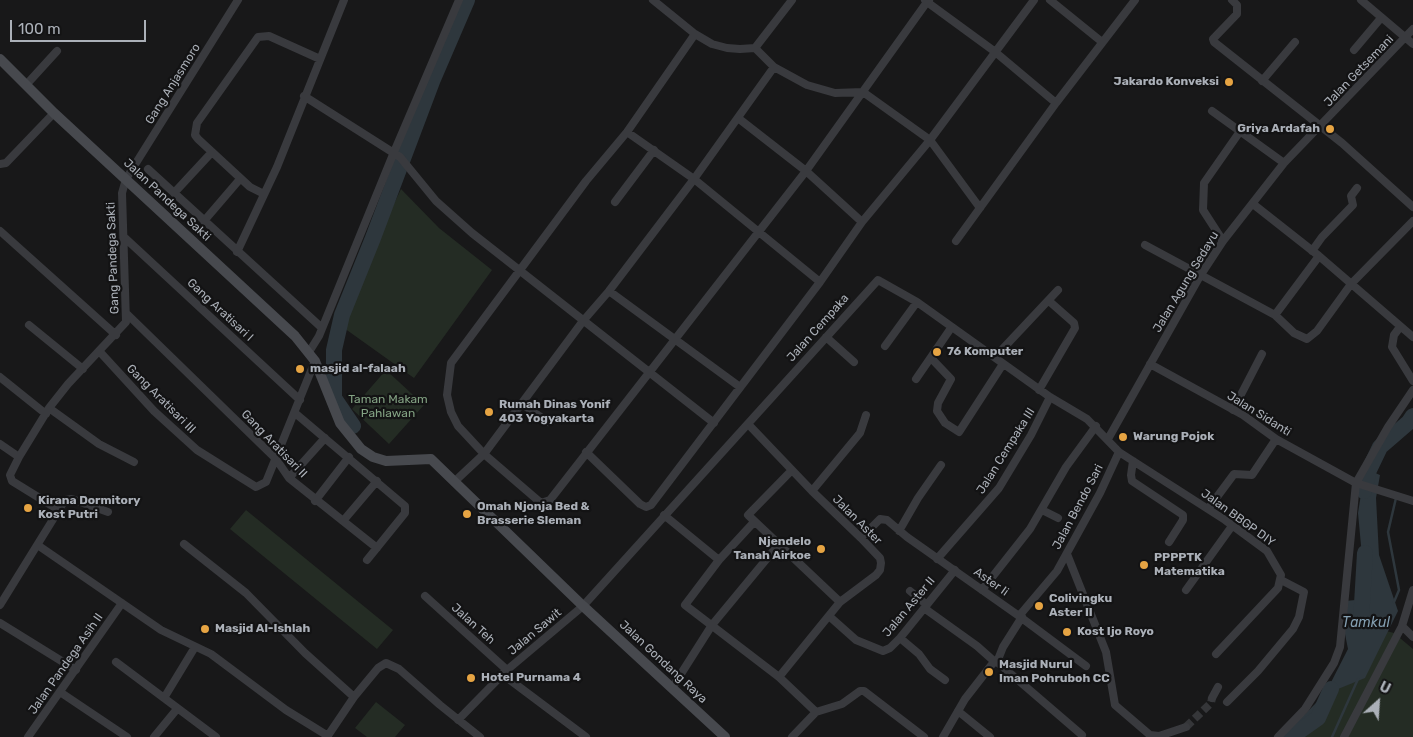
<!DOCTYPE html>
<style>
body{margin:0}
#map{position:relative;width:1413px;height:737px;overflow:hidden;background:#181819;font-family:Rubik,sans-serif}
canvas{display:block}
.north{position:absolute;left:1353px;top:677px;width:50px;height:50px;-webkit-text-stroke:4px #131314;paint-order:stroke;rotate:26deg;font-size:14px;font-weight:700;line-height:20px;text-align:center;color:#abb0b8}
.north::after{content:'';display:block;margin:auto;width:18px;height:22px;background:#abb0b8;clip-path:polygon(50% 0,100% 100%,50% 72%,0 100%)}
.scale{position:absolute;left:10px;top:20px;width:136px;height:22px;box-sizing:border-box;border:2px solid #abb0b8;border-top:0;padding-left:6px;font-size:15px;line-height:18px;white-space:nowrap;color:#abb0b8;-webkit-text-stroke:4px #131314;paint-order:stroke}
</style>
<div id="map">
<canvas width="1413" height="737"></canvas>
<div class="north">U</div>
<div class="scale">100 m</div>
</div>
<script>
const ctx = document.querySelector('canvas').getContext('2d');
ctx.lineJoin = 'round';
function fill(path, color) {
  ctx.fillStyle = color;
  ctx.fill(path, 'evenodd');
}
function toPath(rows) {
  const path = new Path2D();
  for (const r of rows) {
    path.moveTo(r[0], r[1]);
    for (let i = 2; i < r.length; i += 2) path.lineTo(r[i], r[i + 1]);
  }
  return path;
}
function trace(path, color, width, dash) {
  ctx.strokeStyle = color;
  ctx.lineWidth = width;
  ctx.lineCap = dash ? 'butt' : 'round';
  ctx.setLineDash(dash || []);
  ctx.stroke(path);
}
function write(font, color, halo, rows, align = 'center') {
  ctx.font = font + ' Rubik,sans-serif';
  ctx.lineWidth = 4.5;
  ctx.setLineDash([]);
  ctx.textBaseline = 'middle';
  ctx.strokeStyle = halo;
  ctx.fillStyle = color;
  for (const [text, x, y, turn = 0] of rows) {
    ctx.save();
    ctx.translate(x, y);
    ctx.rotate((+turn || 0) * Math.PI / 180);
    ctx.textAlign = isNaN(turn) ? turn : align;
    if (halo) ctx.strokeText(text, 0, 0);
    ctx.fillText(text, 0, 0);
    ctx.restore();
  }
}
fill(toPath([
 [401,189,439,228,492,270,414,378,337,323],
 [386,370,424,405,389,444,352,409],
 [246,510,393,630,377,649,230,529],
 [1360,624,1394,633,1413,649,1413,737,1291,737,1318,718],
 [376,702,405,725,395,737,367,737,355,728]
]), '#242c24');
fill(toPath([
 [1365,469,1380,475,1376,498,1379,555,1398,611,1365,678,1338,689,1296,737,1286,737,1293,726,1325,694,1348,649,1343,624,1345,601,1366,599,1358,513]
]), '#2e373d');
trace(toPath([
 [1394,602,1399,590,1388,532,1396,498],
 [1332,737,1358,679]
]), '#2e373d', 2.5);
trace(toPath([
 [353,426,334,398,334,350,342,315,373,238,433,79,467,0],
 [1364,491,1369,470,1380,447,1409,422,1413,416],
 [1361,621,1365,553],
 [1291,737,1318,718,1331,689]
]), '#2e373d', 16);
trace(toPath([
 [1186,727,1211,703,1212,698]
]), '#353639', 8, [8, 4]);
trace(toPath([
 [653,0,695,34,712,44,727,48,740,49,755,48,792,0],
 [929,0,927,2,994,51,1056,103,1135,0],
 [1050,0,1102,42],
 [1232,0,1237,5,1237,14,1213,39,1214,42,1342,143,1413,207],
 [1361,0,1413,44],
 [695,34,627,132,586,181,451,363,447,395,451,412,458,426,484,454,541,503,550,500,806,171,927,2,925,0],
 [1354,50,1381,18],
 [1262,81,1295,42],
 [26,85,57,51],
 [304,96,400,157,436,201,472,233,714,423],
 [1212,111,1284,163],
 [738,118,806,171,862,222],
 [627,132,694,179,820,282],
 [0,164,6,163,54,113],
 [148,169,322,328],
 [174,193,212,152],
 [264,194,250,187,198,139,195,135,197,123,258,37,269,36,320,59],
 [615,202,654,150],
 [1253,204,1319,256,1413,337],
 [980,208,930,140,1034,0],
 [204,221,240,179],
 [0,231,116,335],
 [125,238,300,400],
 [956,241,1056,103],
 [1223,241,1203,210,1204,183,1241,130],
 [1145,245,1275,315,1294,333,1307,339,1317,331,1351,284,1413,221],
 [1312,251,1322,237,1353,205,1351,196,1357,188],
 [237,252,277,167,344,0],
 [609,291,740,387],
 [127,314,276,459,289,478,377,548],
 [1275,315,1319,256],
 [29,325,83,369],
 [1400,327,1394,335,1392,347,1413,381],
 [826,337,854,362],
 [885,346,917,302],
 [100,352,154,411,197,450,256,487,266,482,315,361],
 [309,352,319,336,394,152,459,0],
 [995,357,1058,290],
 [931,358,951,379,938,403,937,411,945,423,959,432,1003,364],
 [1150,364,1243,415,1276,439,1356,483,1413,501],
 [0,377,46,414],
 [916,379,951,328],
 [1039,390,1075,328,1074,323,1049,301],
 [522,404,548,422],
 [49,408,99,444,134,462],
 [1233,410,1262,354],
 [295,413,405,506,405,513,367,560],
 [749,425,812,491,861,538,880,558,881,563,880,570,876,575,840,602,779,677],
 [1108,439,1200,276,1223,241,1284,163,1413,29],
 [0,444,19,457],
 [586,452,640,504,646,507,651,505,820,282,862,222,930,140,863,92,835,93,807,85,774,67,755,48],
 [1133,461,1131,475,1132,481,1183,515,1183,520,1169,542],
 [792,470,748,515,840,602],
 [289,478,325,438],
 [454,482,484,454,583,321,609,291,694,179,774,67],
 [812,491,860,433,866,415],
 [315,501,349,457],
 [1208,509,1234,474,1252,475,1276,439],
 [59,510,12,481,10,475,19,457,49,408,68,384,126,322,122,193,126,179,238,0],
 [1042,510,1058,518],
 [664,515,719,560],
 [343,521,377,481],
 [754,522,719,560,685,605,779,677,816,712],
 [899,531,918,498,941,465],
 [861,538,880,519,887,520,907,537,1019,616,1086,666],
 [184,544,246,593,305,653,354,697],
 [39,546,161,630,211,654,286,710,328,736],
 [1067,554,1106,652,1115,705,1150,735,1159,736,1186,727],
 [937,559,999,488,1031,435,1050,397],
 [982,590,1030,529,1066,467,1096,426],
 [1186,590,1232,526],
 [910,591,927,605],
 [425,596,507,670],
 [0,605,65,500,72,499,108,512],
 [924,608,977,646,995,662],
 [829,616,856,640,883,651,890,648,900,638,955,570],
 [1019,616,1057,571,1100,493,1119,452],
 [0,623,76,670],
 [1402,626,1413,637],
 [900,638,919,654,930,669,945,680],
 [116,662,216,737],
 [997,662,1082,735],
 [997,662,1003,647,1022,617],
 [502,674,586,737],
 [672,688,712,625,779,544],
 [60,692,127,737],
 [164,698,195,647],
 [1212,698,1218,687],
 [1227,702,1258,671,1293,629,1299,617,1304,592,1281,580],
 [958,711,990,737],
 [458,720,507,670,583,606,878,280,917,302,1050,397,1087,419,1119,452,1225,520,1267,551,1281,575,1278,588,1216,654],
 [28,737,122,603],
 [154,737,177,709],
 [327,737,354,697,378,668,386,663,399,669,440,705,480,737],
 [792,737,816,712,842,704,860,691,864,691,924,737],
 [943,737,965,699,993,663,997,662],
 [1278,737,1305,709,1334,663,1340,647,1356,483,1388,427,1413,390],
 [1344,737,1402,626,1413,590]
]), '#393a3e', 8);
trace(toPath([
 [0,59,54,113,295,336,315,361,340,423,361,449,373,457,386,461,431,459,583,606,725,737]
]), '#47494e', 10);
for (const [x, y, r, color] of [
 [1229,82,5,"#e6a443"],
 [1330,129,5,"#e6a443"],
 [937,352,5,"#e6a443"],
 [300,369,5,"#e6a443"],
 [489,412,5,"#e6a443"],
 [1123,437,5,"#e6a443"],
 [28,508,5,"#e6a443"],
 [467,514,5,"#e6a443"],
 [821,549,5,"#e6a443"],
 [1144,565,5,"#e6a443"],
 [1039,606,5,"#e6a443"],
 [205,629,5,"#e6a443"],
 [1067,632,5,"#e6a443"],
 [989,672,5,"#e6a443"],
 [471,678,5,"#e6a443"]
]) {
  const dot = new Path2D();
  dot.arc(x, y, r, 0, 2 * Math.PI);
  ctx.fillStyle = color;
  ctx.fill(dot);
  trace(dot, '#131314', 2);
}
write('12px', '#abb0b8', '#131314', [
 ["Jalan Getsemani",1359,71,-46],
 ["Gang Anjasmoro",173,84,-58],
 ["Jalan Pandega Sakti",167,200,43],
 ["Gang Pandega Sakti",113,258,-92],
 ["Jalan Agung Sedayu",1186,282,-59],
 ["Gang Aratisari I",220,310,43],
 ["Jalan Cempaka",818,328,-48],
 ["Gang Aratisari III",161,399,45],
 ["Jalan Sidanti",1259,414,32],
 ["Gang Aratisari II",274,444,46],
 ["Jalan Cempaka III",1006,451,-58],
 ["Jalan Bendo Sari",1078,507,-62],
 ["Jalan BBGP DIY",1238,518,36],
 ["Jalan Aster",857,520,45],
 ["Aster Ii",991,582,35],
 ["Jalan Aster II",909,607,-50],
 ["Jalan Teh",473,624,42],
 ["Jalan Sawit",535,632,-40],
 ["Jalan Gondang Raya",663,662,43],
 ["Jalan Pandega Asih II",66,664,-55]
]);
write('bold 12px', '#abb0b8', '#131314', [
 ["Jakardo Konveksi",1219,82,"right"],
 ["Griya Ardafah",1320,129,"right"],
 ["76 Komputer",947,352],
 ["masjid al-falaah",310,369],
 ["Rumah Dinas Yonif",499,405],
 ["403 Yogyakarta",499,419],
 ["Warung Pojok",1133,437],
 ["Kirana Dormitory",38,501],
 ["Kost Putri",38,515],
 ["Omah Njonja Bed &",477,507],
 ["Brasserie Sleman",477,521],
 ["Njendelo",811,542,"right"],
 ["Tanah Airkoe",811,556,"right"],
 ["PPPPTK",1154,558],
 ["Matematika",1154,572],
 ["Colivingku",1049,599],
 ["Aster II",1049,613],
 ["Masjid Al-Ishlah",215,629],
 ["Kost Ijo Royo",1077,632],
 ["Masjid Nurul",999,665],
 ["Iman Pohruboh CC",999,679],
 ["Hotel Purnama 4",481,678]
], 'left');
write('12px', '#83a283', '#131314', [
 ["Taman Makam",388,400],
 ["Pahlawan",388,414]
]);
write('italic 14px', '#849fb1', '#131314', [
 ["Tamkul",1366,623]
]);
</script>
